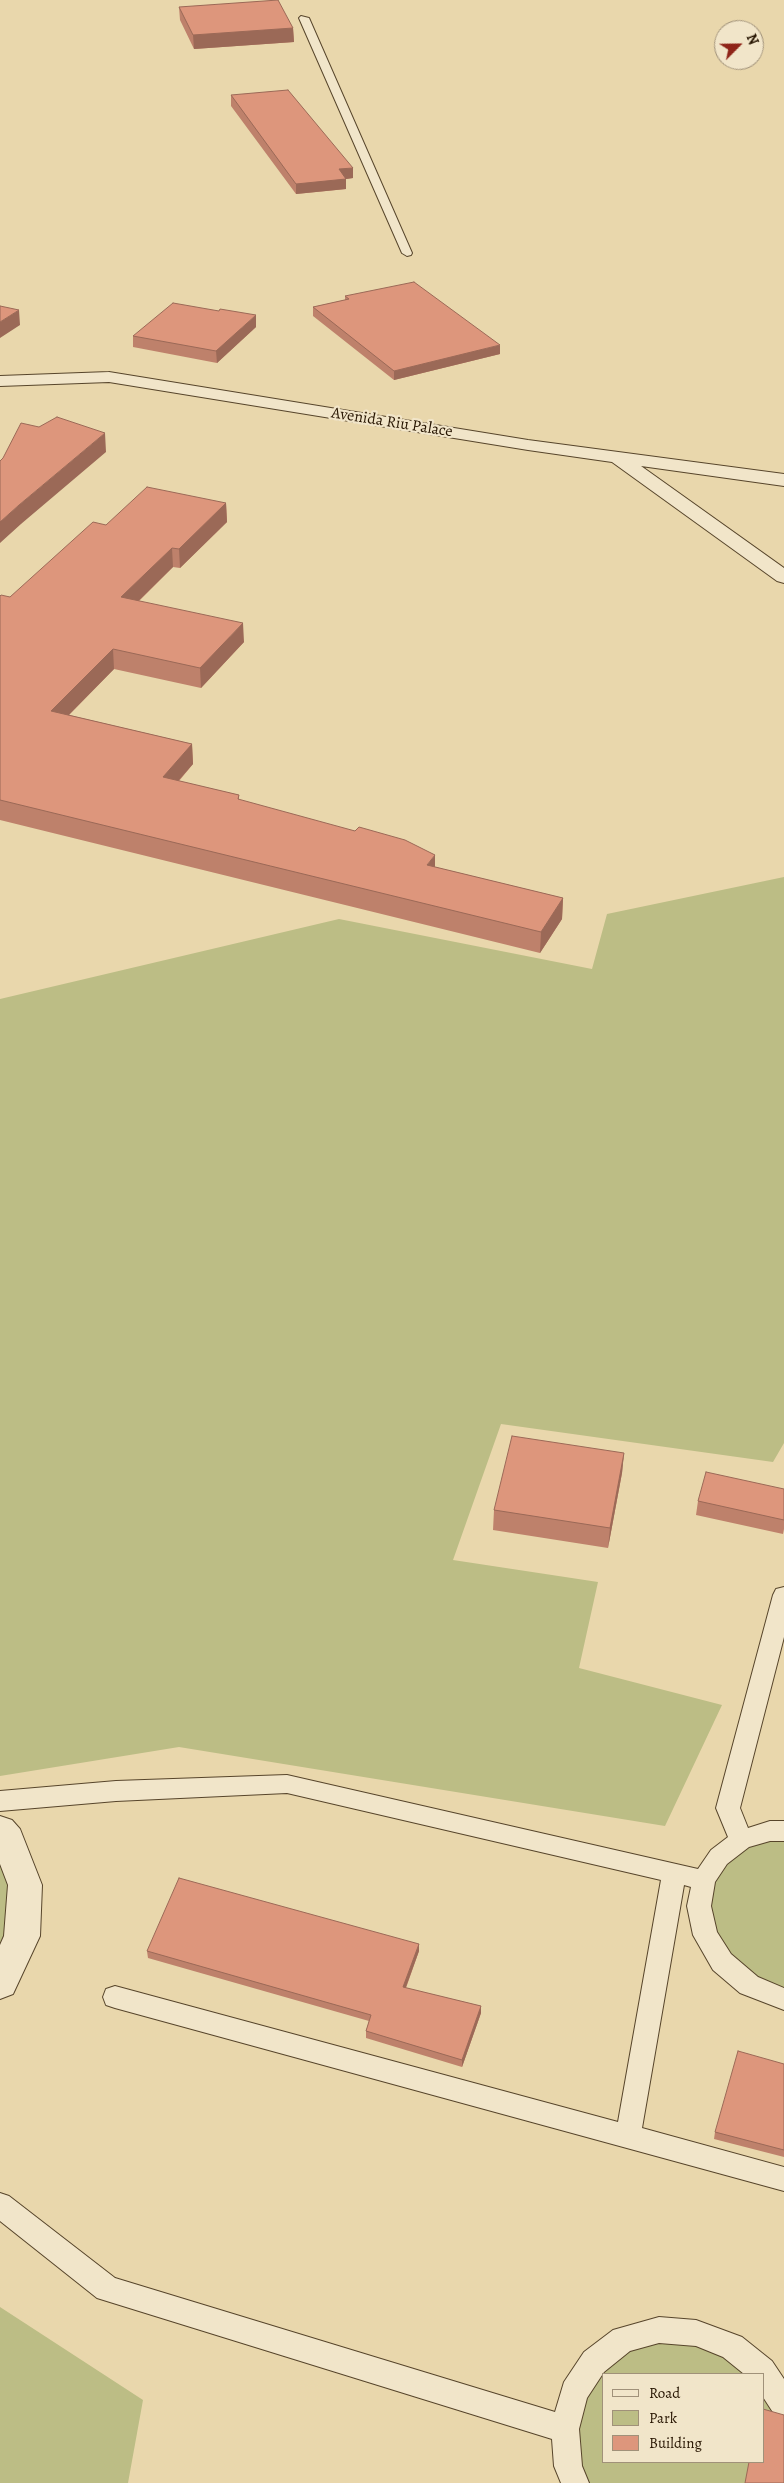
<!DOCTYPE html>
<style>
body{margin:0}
#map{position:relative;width:784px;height:2483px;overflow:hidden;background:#e9d7ac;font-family:Alegreya,serif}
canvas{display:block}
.legend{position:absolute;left:602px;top:2373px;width:162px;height:90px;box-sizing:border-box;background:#f1e5c9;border:1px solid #a09179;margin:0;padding:6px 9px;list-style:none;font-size:15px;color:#261400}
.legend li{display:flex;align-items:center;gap:10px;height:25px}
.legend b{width:25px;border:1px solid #a09179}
.north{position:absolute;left:714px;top:20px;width:50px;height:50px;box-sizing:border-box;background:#f1e5c9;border:1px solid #a09179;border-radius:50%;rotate:67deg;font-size:14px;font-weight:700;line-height:20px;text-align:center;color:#261400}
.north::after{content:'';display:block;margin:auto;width:18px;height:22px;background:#8f2418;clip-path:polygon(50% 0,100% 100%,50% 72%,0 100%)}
</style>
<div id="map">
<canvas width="784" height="2483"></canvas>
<ul class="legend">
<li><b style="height:6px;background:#f1e5c9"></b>Road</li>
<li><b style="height:14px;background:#bcbd85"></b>Park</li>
<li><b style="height:14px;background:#dd967c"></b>Building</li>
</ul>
<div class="north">N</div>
</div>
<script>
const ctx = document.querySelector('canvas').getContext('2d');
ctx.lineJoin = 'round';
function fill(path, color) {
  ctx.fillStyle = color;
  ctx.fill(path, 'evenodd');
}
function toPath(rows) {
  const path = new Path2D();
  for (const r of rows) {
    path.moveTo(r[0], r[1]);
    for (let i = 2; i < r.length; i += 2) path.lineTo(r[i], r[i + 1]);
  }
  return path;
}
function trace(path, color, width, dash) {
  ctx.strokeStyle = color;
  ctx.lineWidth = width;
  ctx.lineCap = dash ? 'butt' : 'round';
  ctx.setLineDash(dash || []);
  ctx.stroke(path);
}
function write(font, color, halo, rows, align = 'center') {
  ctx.font = font + ' Alegreya,serif';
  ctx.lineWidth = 4.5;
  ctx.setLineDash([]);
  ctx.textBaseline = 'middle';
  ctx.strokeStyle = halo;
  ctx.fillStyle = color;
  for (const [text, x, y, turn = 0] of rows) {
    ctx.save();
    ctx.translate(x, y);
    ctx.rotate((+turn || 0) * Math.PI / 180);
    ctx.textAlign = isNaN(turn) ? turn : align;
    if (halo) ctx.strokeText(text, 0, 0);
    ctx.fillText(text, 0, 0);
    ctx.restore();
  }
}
fill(toPath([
 [784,877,784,1443,773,1462,501,1424,453,1560,598,1582,579,1668,722,1705,665,1826,179,1747,0,1776,0,999,339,919,592,969,607,914],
 [0,1830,25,1885,0,1983],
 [784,1831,784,1999,722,1962,704,1880,719,1857],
 [0,2307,143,2400,128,2483,0,2483],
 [659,2330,762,2371,784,2404,784,2483,575,2483,574,2392,594,2362],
 [603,2374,763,2374,763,2462,603,2462]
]), '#bcbd85');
const service = toPath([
 [301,16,309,18,412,253,411,255,407,256,402,253,299,18,301,16],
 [784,1587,784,1637,740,1808,748,1828,770,1821,784,1821,784,1841,770,1841,749,1847,727,1864,715,1882,711,1906,717,1932,731,1954,758,1977,784,1988,784,2010,740,1993,713,1970,693,1935,687,1906,691,1887,684,1885,642,2128,784,2167,784,2191,115,2008,106,2005,103,1997,106,1989,115,1986,618,2122,661,1880,287,1793,116,1801,0,1811,0,1791,116,1781,287,1775,698,1869,711,1850,728,1837,716,1808,773,1595,776,1589,784,1587],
 [0,2193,9,2196,115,2278,555,2412,564,2382,584,2352,613,2330,659,2317,696,2320,742,2337,772,2361,784,2379,784,2418,774,2414,763,2397,763,2374,744,2374,723,2357,696,2346,659,2343,630,2351,604,2372,587,2398,579,2429,582,2466,589,2483,561,2483,554,2466,552,2439,97,2298,0,2221,0,2193]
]);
const minor = toPath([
 [109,372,528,440,784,474,784,486,641,466,784,568,784,583,777,581,612,462,528,450,109,382,0,386,0,376,109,372],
 [0,1816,12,1820,20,1829,42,1885,40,1936,13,1994,0,1999,0,1945,4,1936,8,1885,0,1864,0,1816]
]);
trace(service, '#57452b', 2);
trace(minor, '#57452b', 2);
fill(service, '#f1e5c9');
fill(minor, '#f1e5c9');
fill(toPath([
 [179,7,293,28,294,42,194,49,180,20],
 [231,95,353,168,353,178,346,179,346,189,296,194,231,106],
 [345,296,500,354,394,380,313,316,313,307,345,300],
 [256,327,217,363,133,347,133,336],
 [226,503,227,522,180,568,173,567,139,601,244,642,201,688,114,669,69,715,192,744,193,764,179,781,239,795,239,800,435,867,563,898,562,919,540,953,0,820,0,596,10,597,106,525],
 [624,1453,622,1473,608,1548,493,1530,494,1510],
 [784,1489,784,1529,783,1534,696,1515,698,1501],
 [419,1944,419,1951,406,1988,481,2006,481,2013,462,2067,366,2038,366,2031,369,2021,148,1958,147,1951],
 [784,2064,784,2157,714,2139,715,2132]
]), '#be816b');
fill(toPath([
 [293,28,294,42,194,49,193,35],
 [353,168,353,178,346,179,346,189,296,194,296,184,339,169],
 [19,310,20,325,0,338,0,322],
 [256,315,256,327,217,363,216,351],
 [500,345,500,354,394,380,394,371],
 [105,433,106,452,21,524,0,543,0,522,19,505],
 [226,503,227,522,180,568,179,549],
 [172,548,173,567,122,617,121,597],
 [243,623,244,642,201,688,200,668],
 [113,649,114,669,53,731,51,711],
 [192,744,193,764,164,797,163,777],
 [435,855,435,875,427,865],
 [563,898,562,919,540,953,541,932],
 [624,1453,622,1473,608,1548,610,1528],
 [419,1944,419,1951,403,1995,403,1987],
 [481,2006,481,2013,462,2067,462,2060]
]), '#9b6957');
const building = toPath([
 [278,0,293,28,193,35,179,7,278,0],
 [288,90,353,168,339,169,346,179,296,184,231,95,288,90],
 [414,282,500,345,394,371,313,307,349,299,345,296,414,282],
 [173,303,219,311,220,309,256,315,216,351,133,336,173,303],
 [0,306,19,310,0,322,0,306],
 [57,417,105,433,19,505,0,522,0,461,3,458,21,423,39,427,57,417],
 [147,487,226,503,179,549,172,548,121,597,243,623,200,668,113,649,51,711,192,744,163,777,239,795,238,799,355,831,359,827,405,840,435,855,427,865,563,898,541,932,0,800,0,596,1,595,10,597,93,522,106,525,147,487],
 [512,1436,624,1453,610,1528,494,1510,512,1436],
 [706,1472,784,1489,784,1520,698,1501,706,1472],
 [179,1878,419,1944,403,1987,481,2006,462,2060,366,2031,371,2015,147,1951,179,1878],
 [738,2051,784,2064,784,2150,715,2132,738,2051],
 [763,2409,784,2415,784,2483,745,2483,749,2462,763,2462,763,2409]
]);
fill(building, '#dd967c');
trace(building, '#9b6957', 1);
write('16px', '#261400', '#f1e5c9', [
 ["Avenida Riu Palace",392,423,9]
]);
</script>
